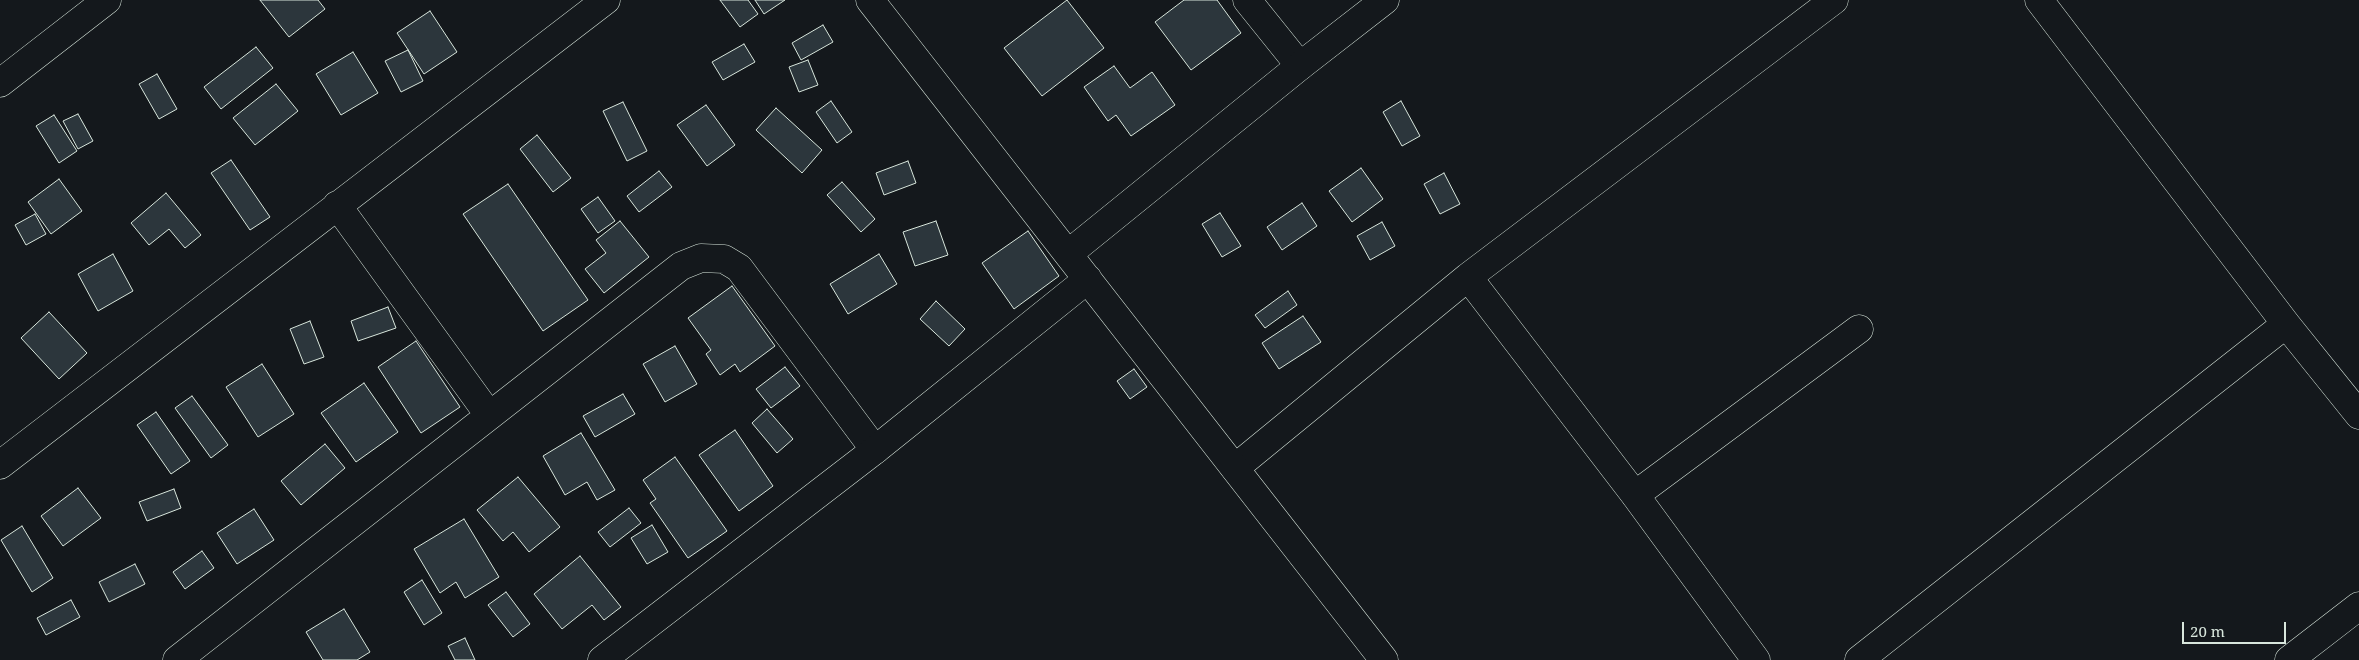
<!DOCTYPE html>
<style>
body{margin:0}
#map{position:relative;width:2359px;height:660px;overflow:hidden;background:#14181c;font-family:"Noto Serif",serif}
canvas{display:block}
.scale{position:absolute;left:2182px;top:622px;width:104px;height:22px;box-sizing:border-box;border:2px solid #d8e6dc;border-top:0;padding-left:6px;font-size:15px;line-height:18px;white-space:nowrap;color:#d8e6dc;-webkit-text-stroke:4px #14181c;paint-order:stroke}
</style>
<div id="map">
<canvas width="2359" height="660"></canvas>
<div class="scale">20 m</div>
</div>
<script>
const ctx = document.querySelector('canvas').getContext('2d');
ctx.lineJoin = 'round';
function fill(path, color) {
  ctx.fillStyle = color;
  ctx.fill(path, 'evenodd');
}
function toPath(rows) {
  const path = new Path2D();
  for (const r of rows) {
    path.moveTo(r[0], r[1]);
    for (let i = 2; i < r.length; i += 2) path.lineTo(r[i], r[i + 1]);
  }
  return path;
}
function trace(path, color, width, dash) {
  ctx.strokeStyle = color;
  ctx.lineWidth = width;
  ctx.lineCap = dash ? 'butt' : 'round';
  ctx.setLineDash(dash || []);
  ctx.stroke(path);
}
const building = toPath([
 [260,0,318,0,325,9,289,37,260,0],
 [720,0,748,0,758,14,740,27,720,0],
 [755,0,785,0,764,14,755,0],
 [1067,0,1104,48,1042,96,1004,48,1067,0],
 [1184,0,1217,0,1241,33,1191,70,1155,22,1184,0],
 [430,11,457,52,424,74,397,33,430,11],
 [823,25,833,42,801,60,792,43,823,25],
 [744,44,755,62,723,80,712,62,744,44],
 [256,47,273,68,221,109,204,87,256,47],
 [408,50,423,81,401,92,385,61,408,50],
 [353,52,378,93,341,115,316,74,353,52],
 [808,60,818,85,799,92,789,67,808,60],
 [1114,66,1130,88,1152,72,1175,105,1131,136,1116,115,1108,121,1084,87,1114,66],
 [157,74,177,109,159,119,139,84,157,74],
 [276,84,298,111,255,145,233,118,276,84],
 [831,101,852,132,837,143,816,112,831,101],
 [1401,101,1420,136,1402,146,1383,112,1401,101],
 [623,102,647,151,627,161,603,111,623,102],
 [706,105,735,145,707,166,677,125,706,105],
 [776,108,822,150,802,173,756,130,776,108],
 [78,114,93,141,78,149,63,121,78,114],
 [54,115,77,151,59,163,36,126,54,115],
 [537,135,571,178,553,192,520,149,537,135],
 [231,160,270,217,250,230,211,173,231,160],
 [908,161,916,183,884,195,876,173,908,161],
 [1361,168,1383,199,1352,222,1329,191,1361,168],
 [659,171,672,187,639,212,627,196,659,171],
 [1444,173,1460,204,1440,214,1424,184,1444,173],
 [59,179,82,211,51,234,28,202,59,179],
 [842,182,875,219,861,232,827,195,842,182],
 [508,184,588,300,543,331,463,214,508,184],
 [166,193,201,235,185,248,169,229,149,245,131,223,166,193],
 [598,197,615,221,598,233,581,209,598,197],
 [1302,203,1317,226,1282,250,1267,227,1302,203],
 [1220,213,1241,246,1222,257,1202,224,1220,213],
 [35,214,46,234,26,245,15,225,35,214],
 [620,221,649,257,604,293,585,269,606,253,596,240,620,221],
 [936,221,948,255,915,266,903,232,936,221],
 [1382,222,1395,246,1370,260,1357,236,1382,222],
 [1028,231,1059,276,1014,309,982,263,1028,231],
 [113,254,133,291,98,311,78,274,113,254],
 [879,254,897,284,848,314,830,284,879,254],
 [732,286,775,346,740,372,735,364,720,375,706,354,711,350,688,318,732,286],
 [1288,291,1297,305,1265,328,1255,315,1288,291],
 [936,301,965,329,949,346,920,319,936,301],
 [388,307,396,328,358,341,351,321,388,307],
 [49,312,87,353,59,379,21,338,49,312],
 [1303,316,1321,342,1279,369,1262,343,1303,316],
 [310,321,324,357,304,364,290,329,310,321],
 [416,341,460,407,421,433,378,367,416,341],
 [675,346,697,384,665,402,643,364,675,346],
 [262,364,294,414,258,437,226,387,262,364],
 [785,367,800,386,771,408,756,389,785,367],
 [1134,369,1147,387,1130,399,1117,381,1134,369],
 [364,383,398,432,356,462,321,413,364,383],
 [623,394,635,414,595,437,583,416,623,394],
 [192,396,228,445,211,458,175,408,192,396],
 [767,409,793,439,777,453,752,423,767,409],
 [156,412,190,461,171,474,137,425,156,412],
 [735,430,773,486,739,511,699,455,735,430],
 [581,433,615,490,597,500,587,482,565,495,543,456,581,433],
 [325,444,345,468,301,505,281,481,325,444],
 [675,457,727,531,688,558,650,503,656,499,643,480,675,457],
 [518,477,560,527,529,552,513,532,503,541,477,510,518,477],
 [78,488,101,518,63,546,41,516,78,488],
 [174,489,181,508,147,521,139,502,174,489],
 [629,508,641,523,610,547,598,532,629,508],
 [254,509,274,540,237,564,217,533,254,509],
 [464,519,499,577,465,598,456,582,440,593,414,549,464,519],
 [652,525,668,552,647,564,631,538,652,525],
 [22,526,53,578,32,592,1,540,22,526],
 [202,551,214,568,185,589,173,572,202,551],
 [580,556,621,607,604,620,592,605,562,629,534,594,580,556],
 [135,564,145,584,109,602,99,582,135,564],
 [422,580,442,613,424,625,404,592,422,580],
 [506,592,530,624,513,637,488,605,506,592],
 [71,600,80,617,46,635,37,618,71,600],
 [344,609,370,652,357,660,323,660,306,632,344,609],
 [465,638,475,660,455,660,448,646,465,638]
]);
fill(building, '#2c363c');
trace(building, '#d8e6dc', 1);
const street = toPath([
 [1247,0,1300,66],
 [2039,0,2286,324,2359,415],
 [0,83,107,0],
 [337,205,489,415],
 [1468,277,1635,495,1756,660],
 [0,465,606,0],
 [1235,468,1468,277,1834,0],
 [1635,495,1859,329],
 [177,660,681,266,701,258,724,259,739,268,875,450],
 [1859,660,2286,324],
 [2289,660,2359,606]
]);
const secondary = toPath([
 [870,0,1384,660],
 [1068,254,1300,66,1385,0],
 [602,660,875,450,1088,279]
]);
trace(street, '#d8e6dc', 29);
trace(secondary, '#d8e6dc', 29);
trace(street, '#14181c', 28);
trace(secondary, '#14181c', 28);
</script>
